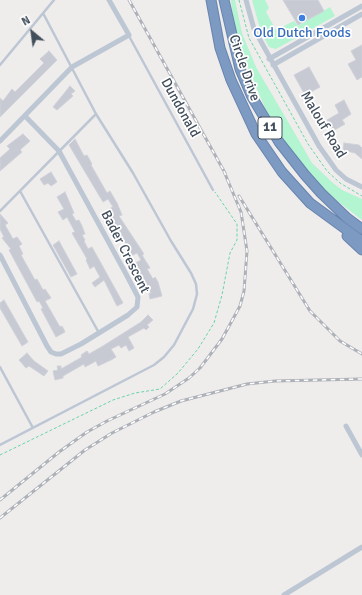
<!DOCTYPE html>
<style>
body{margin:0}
#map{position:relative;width:362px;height:595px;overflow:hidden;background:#efecec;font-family:Signika,sans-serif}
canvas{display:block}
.north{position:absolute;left:12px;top:12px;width:40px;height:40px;-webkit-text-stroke:3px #fff;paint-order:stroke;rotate:331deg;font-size:11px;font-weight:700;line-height:16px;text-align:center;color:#424e5c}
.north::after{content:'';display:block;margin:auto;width:14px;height:18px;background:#424e5c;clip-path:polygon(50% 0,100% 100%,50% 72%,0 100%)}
</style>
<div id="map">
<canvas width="362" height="595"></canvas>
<div class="north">N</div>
</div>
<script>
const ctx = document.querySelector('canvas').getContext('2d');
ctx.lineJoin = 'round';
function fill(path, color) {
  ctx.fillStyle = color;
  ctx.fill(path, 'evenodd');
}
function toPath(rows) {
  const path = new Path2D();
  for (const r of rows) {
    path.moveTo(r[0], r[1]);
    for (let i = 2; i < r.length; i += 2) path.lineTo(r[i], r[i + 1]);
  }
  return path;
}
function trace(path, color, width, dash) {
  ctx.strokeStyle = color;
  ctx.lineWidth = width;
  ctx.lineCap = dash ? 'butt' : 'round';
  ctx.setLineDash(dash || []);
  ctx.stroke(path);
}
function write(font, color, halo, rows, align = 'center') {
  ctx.font = font + ' Signika,sans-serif';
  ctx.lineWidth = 3.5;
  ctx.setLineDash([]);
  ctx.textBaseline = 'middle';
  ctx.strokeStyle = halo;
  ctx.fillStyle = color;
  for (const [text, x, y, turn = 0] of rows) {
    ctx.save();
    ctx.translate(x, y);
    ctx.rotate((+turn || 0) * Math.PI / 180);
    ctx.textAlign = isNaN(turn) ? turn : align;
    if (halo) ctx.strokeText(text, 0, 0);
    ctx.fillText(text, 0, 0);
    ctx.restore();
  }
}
fill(toPath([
 [231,0,235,0,242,33,256,67,304,149,312,163,333,183,342,190,362,199,362,220,335,199,320,185,290,149,277,129,265,108,246,63,233,18],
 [252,0,265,0,269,8,266,12,276,30,294,21,298,26,330,7,335,16,276,49,272,48,269,47,261,32]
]), '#b3f4d1');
const building = toPath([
 [283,0,318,0,324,11,298,25,283,0],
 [362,45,362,77,357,80,348,64,356,60,351,51,362,45],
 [49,51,57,60,0,117,0,98,3,101,12,89,15,92,44,63,40,59,49,51],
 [309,67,320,87,305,95,294,75,309,67],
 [70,86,75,91,71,94,73,96,57,110,53,107,70,86],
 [344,100,351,114,342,120,345,124,333,131,327,120,339,113,335,105,344,100],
 [23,134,30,141,20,150,22,152,0,171,0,158,10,149,7,146,23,134],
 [75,139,84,156,87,155,92,164,91,165,107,193,110,191,117,203,122,215,119,216,144,254,142,255,150,268,147,269,153,279,155,277,158,282,162,296,150,299,149,294,151,293,138,270,136,272,132,265,141,260,137,253,131,256,107,210,113,207,108,199,103,202,69,145,75,139],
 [344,143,359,145,362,148,362,159,355,153,343,150,344,143],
 [51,172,57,182,51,186,48,183,44,185,40,179,51,172],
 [65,192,74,213,72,214,76,221,79,220,82,226,85,234,82,235,85,240,84,241,88,249,92,247,123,303,117,306,104,280,95,287,92,283,100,277,94,266,90,269,86,260,87,259,72,233,75,232,67,217,63,220,58,212,64,209,57,197,65,192],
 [0,214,8,223,5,225,13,239,17,237,22,244,19,246,23,254,21,255,35,280,37,279,43,290,45,289,51,298,45,301,60,327,62,326,65,332,56,337,41,309,43,308,39,301,37,302,9,250,11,249,2,238,4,237,0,229,0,214],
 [59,241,77,274,71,277,53,245,59,241],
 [4,300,28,342,22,346,0,308,0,303,4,300],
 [148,315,153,320,147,325,149,327,146,330,144,328,128,337,134,348,129,351,126,345,121,348,119,345,111,349,116,357,111,360,98,366,96,361,85,367,84,364,63,376,63,378,55,380,53,371,58,370,57,366,61,366,61,369,82,357,81,355,87,351,89,354,103,346,141,322,148,315],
 [27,353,34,361,48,371,44,376,29,366,26,368,19,360,27,353]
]);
fill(building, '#c7cad3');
trace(building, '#cfd1d9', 1);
const highway = toPath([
 [211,0,220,48,231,80,256,134,282,172,310,203,362,241],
 [224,0,240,69,252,97,279,142,305,175,321,193,347,218,362,229],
 [347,236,362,250]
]);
trace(highway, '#6884ae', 11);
trace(toPath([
 [239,0,249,38,308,144,327,171,340,183,362,196],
 [0,455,113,400,135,393,160,389,178,373,198,349,214,323,222,295,230,253,237,240,237,224,215,192]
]), '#68d5a7', 1, [3, 2]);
trace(toPath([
 [129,36,213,190],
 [0,65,54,0],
 [20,191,99,333],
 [0,211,96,114],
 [0,367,33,428],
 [0,445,154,365,164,357,174,345,193,309,197,294,196,284,191,273,171,241,133,173,96,114,43,13]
]), '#bdc7d4', 2.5);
trace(toPath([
 [246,0,254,29,319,146,336,170,346,179,362,187],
 [269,59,362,6],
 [273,65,362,14],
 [0,141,72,67,129,35,109,0],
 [0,255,47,346,51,352,56,354,61,354,81,344,128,315,137,307,138,297,126,274,59,151,25,116],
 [346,426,362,455],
 [284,595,362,547]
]), '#bdc7d4', 5);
trace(highway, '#7d9ac2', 9);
const rail = toPath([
 [129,0,225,173],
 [239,196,310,311,340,341,362,354],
 [0,500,59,452,87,432,107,421,165,394,189,378,200,368,222,339,240,306,244,291,247,251,241,212,223,169],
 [0,518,85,450,112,433,154,412,181,401,247,384,275,381,362,379]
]);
trace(rail, '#adb1b8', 3);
trace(rail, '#fff', 1.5, [4.5]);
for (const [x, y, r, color] of [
 [302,18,4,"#3f7fe0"]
]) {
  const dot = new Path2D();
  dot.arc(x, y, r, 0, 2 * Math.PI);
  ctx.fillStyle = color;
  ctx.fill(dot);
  trace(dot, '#fff', 1.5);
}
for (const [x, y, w] of [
 [270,128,24]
]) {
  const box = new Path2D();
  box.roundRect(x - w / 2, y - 11, w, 22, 3);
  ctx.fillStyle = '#fff';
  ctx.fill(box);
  trace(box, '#424e5c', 1);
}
write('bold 13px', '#424e5c', null, [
 ["11",270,128]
]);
write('14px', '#366cbe', '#fff', [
 ["Old Dutch Foods",302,33]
]);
write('14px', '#424e5c', '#fff', [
 ["Circle Drive",244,68,71],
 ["Dundonald",180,108,61],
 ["Malouf Road",323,125,59],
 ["Bader Crescent",125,252,63]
]);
</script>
